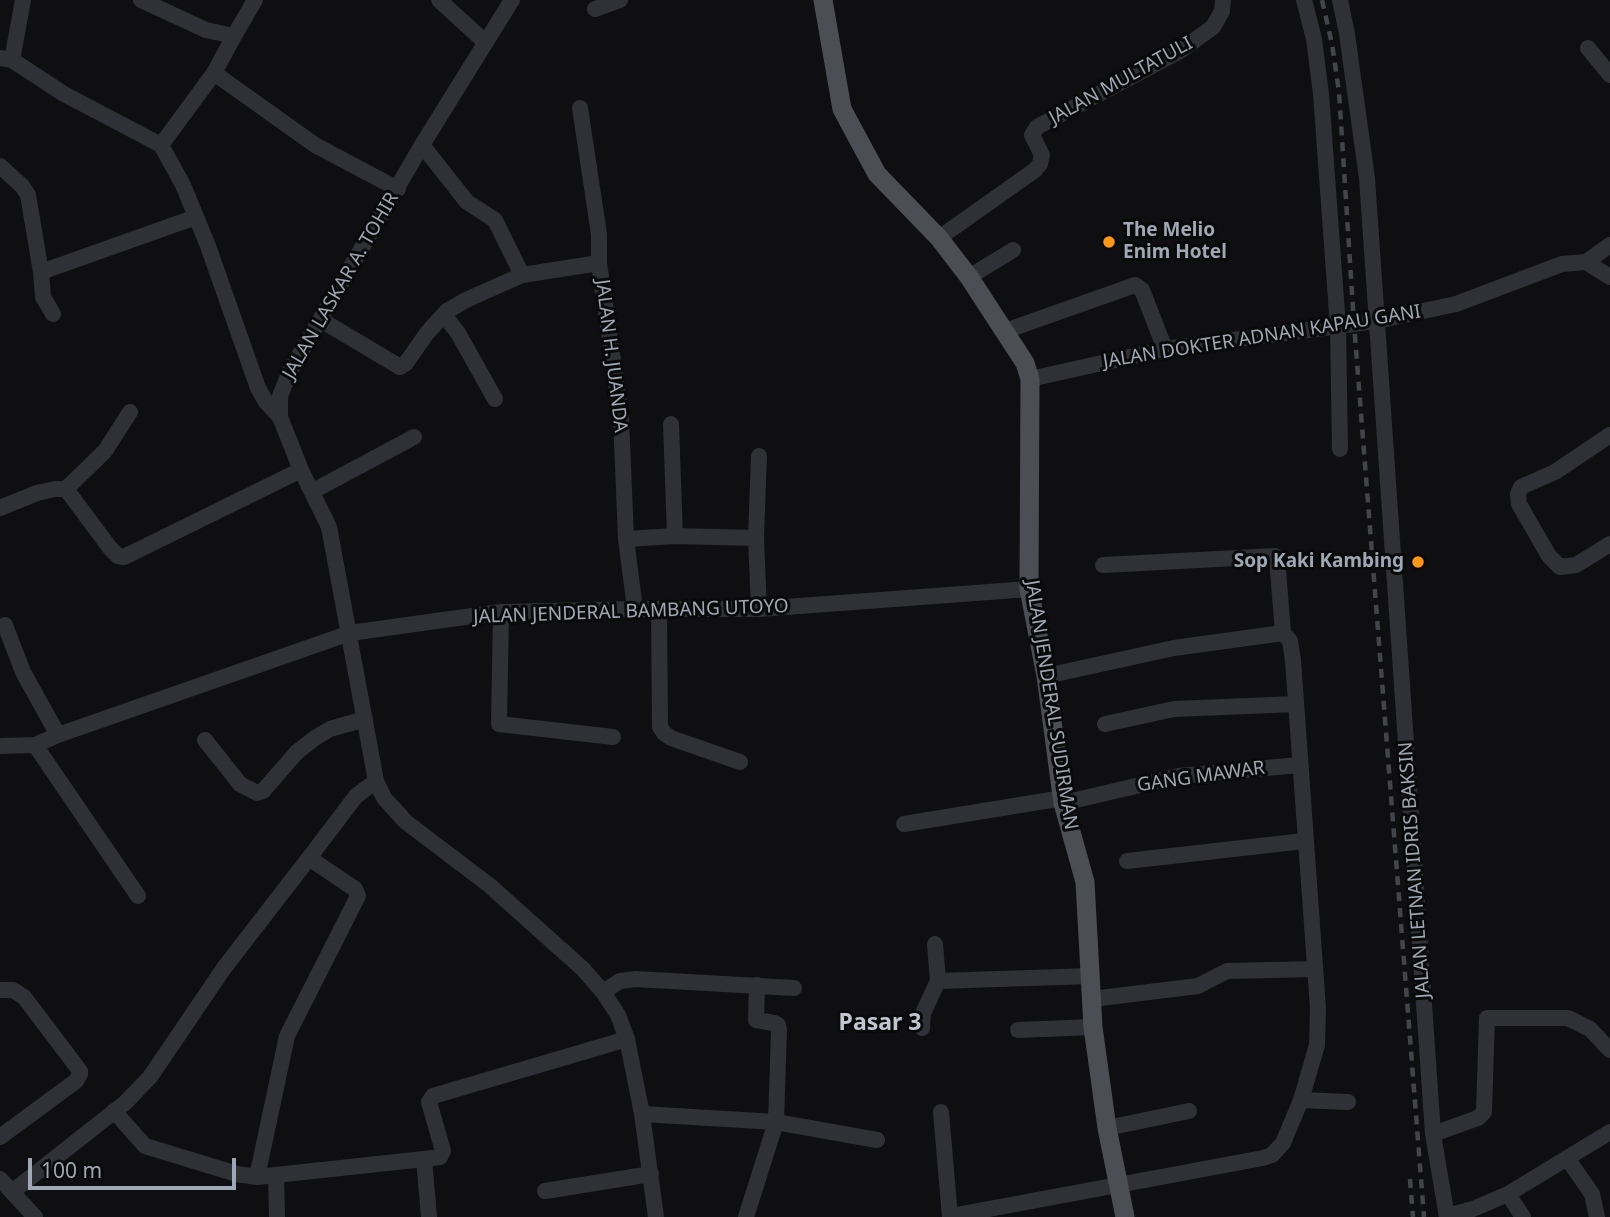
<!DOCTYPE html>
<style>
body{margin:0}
#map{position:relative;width:1610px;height:1217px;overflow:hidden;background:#0f0f11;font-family:"Noto Sans",sans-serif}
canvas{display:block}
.scale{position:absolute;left:28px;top:1158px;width:208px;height:32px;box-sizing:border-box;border:4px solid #9ea7b3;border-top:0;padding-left:9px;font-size:21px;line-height:24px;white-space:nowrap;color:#9ea7b3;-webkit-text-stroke:5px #0a0a0b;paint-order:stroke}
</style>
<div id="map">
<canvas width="1610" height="1217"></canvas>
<div class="scale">100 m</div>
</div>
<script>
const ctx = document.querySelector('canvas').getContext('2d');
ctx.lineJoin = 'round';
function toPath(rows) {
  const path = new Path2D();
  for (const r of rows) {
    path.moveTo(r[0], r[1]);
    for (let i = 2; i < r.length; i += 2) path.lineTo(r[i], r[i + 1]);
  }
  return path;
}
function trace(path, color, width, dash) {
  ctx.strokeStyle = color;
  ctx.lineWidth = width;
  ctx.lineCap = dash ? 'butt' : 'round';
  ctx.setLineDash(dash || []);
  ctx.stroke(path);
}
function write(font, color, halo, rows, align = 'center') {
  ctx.font = font + ' "Noto Sans",sans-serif';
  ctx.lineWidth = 6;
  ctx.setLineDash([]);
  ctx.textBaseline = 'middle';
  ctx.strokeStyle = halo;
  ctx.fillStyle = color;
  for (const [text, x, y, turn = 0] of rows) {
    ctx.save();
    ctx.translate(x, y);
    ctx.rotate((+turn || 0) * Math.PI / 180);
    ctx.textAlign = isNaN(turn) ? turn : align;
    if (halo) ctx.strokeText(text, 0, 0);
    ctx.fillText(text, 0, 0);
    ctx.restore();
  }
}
trace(toPath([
 [141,0,206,30,234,36,255,0],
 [439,0,484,41],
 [512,0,422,145,290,371,280,396,280,417,301,470,329,527,376,781,384,798,406,822,489,885,583,969,603,992,618,1015,627,1039,642,1114,656,1217],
 [1304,0,1314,39,1321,94,1338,327,1340,449],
 [1340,0,1347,34,1367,178,1433,1134,1447,1217],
 [595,9,620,0],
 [1588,48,1610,75],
 [0,58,12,60,64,94,161,145,183,185,208,246,258,388,266,402,280,417],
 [12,60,23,0],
 [214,73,315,145,398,189],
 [580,108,599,234,599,263,621,417,626,539,635,609],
 [161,145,214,73,234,36],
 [422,145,467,202,495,220,522,275],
 [0,166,22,186,28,195,41,272,196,217],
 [939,238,1035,170,1040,164,1042,155,1032,135,1037,127,1180,51,1213,27,1222,11,1223,0],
 [1586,262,1610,245],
 [41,272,43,297,53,314],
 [969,277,1013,250],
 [444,315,458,333,495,399],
 [321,320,400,367,406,363,427,333,447,311,466,300,522,275,599,263],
 [1005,331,1135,285,1142,290,1165,349],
 [1030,379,1165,349,1376,321,1456,304,1562,264,1586,262,1610,277],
 [671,424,675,536],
 [1610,435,1555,472,1521,487,1518,494,1519,504,1549,556,1560,567,1576,565,1610,544],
 [759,456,756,538,759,609],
 [66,489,105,451,130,412],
 [313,491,414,437],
 [0,508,37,493,55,489,66,489,110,548,118,556,124,557,301,470],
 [626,539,675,536,756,538],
 [1103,565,1275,556,1277,558,1283,633],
 [659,609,660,727,664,733,671,738,740,762],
 [501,612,499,724,613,737],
 [5,625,23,672,58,735],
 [1105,724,1174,709,1296,704],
 [205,740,240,784,257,793,263,791,297,752,315,738,330,729,365,719],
 [35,745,138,896],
 [0,746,35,745,58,735,350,633,501,612,635,609,759,609,1029,589],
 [1063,803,1179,776,1299,765],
 [904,824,1063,798],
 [1127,861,1304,841],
 [935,944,938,981,1091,976],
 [0,990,13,990,24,997,80,1071,80,1074,76,1081,0,1137],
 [603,992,620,981,636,979,794,988],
 [1092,999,1198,986,1227,971,1315,969],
 [922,1028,923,1013,938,981],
 [1018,1030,1093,1027],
 [1301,1100,1348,1102],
 [114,1111,145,1146,237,1174,257,1177,424,1159,440,1157,443,1151,429,1102,433,1096,627,1039],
 [941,1112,950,1217],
 [642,1114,776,1122,877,1140],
 [1107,1128,1189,1111],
 [1433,1134,1478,1118,1484,1112,1487,1018,1568,1018,1590,1029,1610,1050],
 [1567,1158,1592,1194,1597,1217],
 [424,1159,429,1217],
 [276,1176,277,1217],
 [257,1177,287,1036,358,896,355,889,309,858,356,796,376,781],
 [0,1179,35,1217],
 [545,1191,651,1174],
 [12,1192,125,1103,150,1077,224,968,309,858],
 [1508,1194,1523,1217],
 [951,1216,1263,1158,1272,1155,1283,1143,1301,1100,1317,1045,1318,1008,1293,660,1290,641,1283,633,1174,648,1046,676],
 [1447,1216,1473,1209,1508,1194,1610,1132],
 [746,1217,776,1122,779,1030,778,1025,774,1023,756,1020,757,985]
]), '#303136', 16);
trace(toPath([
 [823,0,842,109,877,174,939,238,969,277,1025,363,1030,379,1029,589,1046,676,1063,803,1085,882,1093,1027,1107,1128,1125,1217]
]), '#4b4f55', 19);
trace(toPath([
 [1322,0,1332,44,1339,92,1354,324,1424,1217],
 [1410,1179,1413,1217]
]), '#42464b', 4.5, [9, 7]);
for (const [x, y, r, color] of [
 [1109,242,7,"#ff9718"],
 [1418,562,7,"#ff9718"]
]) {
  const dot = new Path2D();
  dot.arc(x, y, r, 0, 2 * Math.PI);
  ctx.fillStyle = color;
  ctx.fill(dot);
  trace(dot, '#0a0a0b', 2.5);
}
write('19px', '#9ea7b3', '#0a0a0b', [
 ["JALAN MULTATULI",1121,81,-29],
 ["JALAN LASKAR A. TOHIR",341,286,-60],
 ["JALAN DOKTER ADNAN KAPAU GANI",1262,337,-9],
 ["JALAN H. JUANDA",611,356,83],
 ["JALAN JENDERAL BAMBANG UTOYO",631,612,-2],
 ["JALAN JENDERAL SUDIRMAN",1051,705,81],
 ["GANG MAWAR",1201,777,-8],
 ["JALAN LETNAN IDRIS BAKSIN",1415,870,-94]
]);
write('bold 19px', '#9ea7b3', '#0a0a0b', [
 ["The Melio",1123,231],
 ["Enim Hotel",1123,253],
 ["Sop Kaki Kambing",1404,562,"right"]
], 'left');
write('bold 23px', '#c0c5cf', '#0a0a0b', [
 ["Pasar 3",880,1023]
]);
</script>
